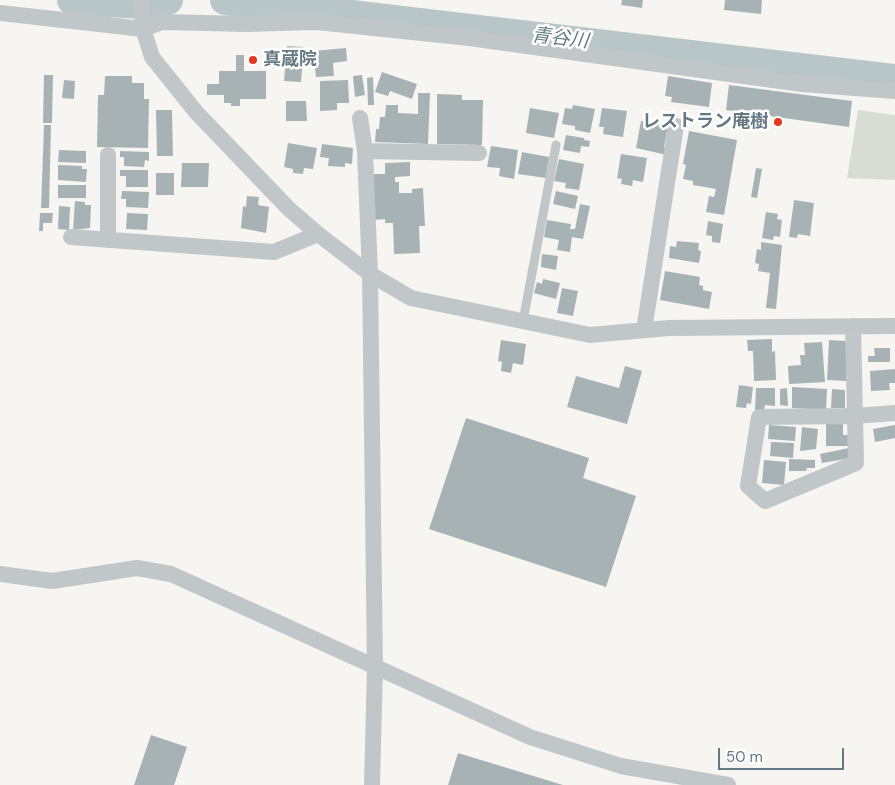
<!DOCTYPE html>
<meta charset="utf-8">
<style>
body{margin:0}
#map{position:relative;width:895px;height:785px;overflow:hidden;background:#f6f5f2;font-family:"DM Sans",sans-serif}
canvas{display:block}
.scale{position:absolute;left:718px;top:748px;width:126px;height:22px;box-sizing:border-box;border:2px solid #647984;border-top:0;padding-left:6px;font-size:15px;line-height:18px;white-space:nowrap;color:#647984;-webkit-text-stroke:4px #fff;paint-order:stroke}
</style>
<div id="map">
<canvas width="895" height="785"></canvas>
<div class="scale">50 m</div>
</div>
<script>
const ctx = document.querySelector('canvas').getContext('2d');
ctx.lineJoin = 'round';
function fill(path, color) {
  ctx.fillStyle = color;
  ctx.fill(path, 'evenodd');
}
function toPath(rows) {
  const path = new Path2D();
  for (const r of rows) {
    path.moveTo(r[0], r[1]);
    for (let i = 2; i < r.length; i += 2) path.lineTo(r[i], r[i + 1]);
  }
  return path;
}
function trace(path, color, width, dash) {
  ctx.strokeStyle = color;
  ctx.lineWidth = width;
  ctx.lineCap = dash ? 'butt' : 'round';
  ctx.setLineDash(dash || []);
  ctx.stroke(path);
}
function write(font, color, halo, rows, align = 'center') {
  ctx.font = font + ' "DM Sans","Noto Sans JP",sans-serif';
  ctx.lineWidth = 5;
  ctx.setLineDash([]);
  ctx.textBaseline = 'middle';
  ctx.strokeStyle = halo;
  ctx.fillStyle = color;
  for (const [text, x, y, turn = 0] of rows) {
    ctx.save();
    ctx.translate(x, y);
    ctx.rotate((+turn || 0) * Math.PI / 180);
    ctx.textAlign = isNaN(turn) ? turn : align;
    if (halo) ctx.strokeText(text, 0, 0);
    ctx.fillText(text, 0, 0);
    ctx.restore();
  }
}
fill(toPath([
 [858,110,895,115,895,180,847,178]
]), '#d8ddd3');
trace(toPath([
 [72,0,144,4,168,0],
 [225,0,895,79]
]), '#b8c6c8', 30);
fill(toPath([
 [622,0,643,0,642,8,621,5],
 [725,0,762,0,761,14,724,10],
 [287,46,304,47,301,82,284,81],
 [346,48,347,61,333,63,334,76,316,77,313,51],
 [236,55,244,55,244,71,266,71,266,99,240,99,240,106,231,106,231,103,224,103,224,95,207,95,207,84,219,84,219,71,236,71],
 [382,72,417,84,412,99,390,91,388,96,375,92],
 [44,75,53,75,52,123,43,123],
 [362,75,365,95,355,97,353,76],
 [105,76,132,76,132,83,144,83,144,99,149,99,148,148,97,147,98,95,104,95],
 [668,76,712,83,709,107,671,102,672,97,665,96],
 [373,77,374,105,368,105,367,78],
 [64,80,75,81,74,99,62,98],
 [348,80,349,103,337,103,337,110,320,111,320,81],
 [729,85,852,101,849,127,726,110],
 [418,93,430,93,428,144,375,142,376,129,379,129,380,117,385,117,386,105,398,105,398,113,418,114],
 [437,94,462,95,462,100,483,100,482,145,437,144],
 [286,101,306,101,307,121,286,121],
 [573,105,595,109,590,133,575,130,575,126,562,124,565,108,572,109],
 [530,108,559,113,554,138,526,133],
 [602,108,627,111,623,137,603,134,604,127,599,127],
 [156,110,172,110,173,156,157,156],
 [641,121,668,126,664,147,668,148,667,155,636,148],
 [44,125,51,125,49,208,41,208],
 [689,131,737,140,724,215,706,212,709,196,714,197,716,189,693,185,693,181,683,179,686,165,683,164],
 [566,135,584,138,584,140,590,141,589,147,581,146,580,153,563,150],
 [288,143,317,148,313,169,304,168,303,174,293,173,293,169,284,167],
 [322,144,353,148,352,164,345,163,345,167,328,166,329,158,320,157],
 [491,146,518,150,514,179,499,176,500,168,487,167],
 [59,150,86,151,86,163,58,162],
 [120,151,149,152,149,161,145,160,144,167,124,166,124,157,120,157],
 [522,152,549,157,546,178,518,174],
 [621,154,647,158,643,182,633,180,632,186,621,184,622,179,617,178],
 [559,159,584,164,579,190,565,188,566,183,554,181],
 [410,162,410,176,395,177,395,182,399,182,399,193,412,193,412,189,423,188,425,226,419,226,420,253,394,254,393,223,385,223,385,219,374,220,372,174,385,174,385,163],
 [182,163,209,163,208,187,181,187],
 [58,165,82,166,82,169,87,169,86,182,58,180],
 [756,168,762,169,757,198,751,197],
 [120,170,148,170,148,187,126,187,126,176,120,176],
 [156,173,174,173,174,195,156,195],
 [58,185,86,185,86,198,58,198],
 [122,191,149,192,148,208,126,207,126,199,121,199],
 [556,191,578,196,575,209,553,204],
 [247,196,259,197,258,205,269,207,266,233,241,228,243,206,246,207],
 [794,200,814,203,810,236,798,234,797,238,789,237],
 [75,201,85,202,85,205,91,205,90,228,73,230],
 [580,204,590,206,583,239,572,237,570,252,557,250,559,240,544,237,547,220,571,224,570,229,575,229],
 [59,206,70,207,69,230,58,229],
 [766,212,778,214,777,219,782,220,780,237,774,236,773,240,762,238],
 [40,213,53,213,52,223,43,223,43,231,39,231],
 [127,213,148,214,147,230,126,229],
 [708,221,723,224,720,243,712,242,712,236,706,235],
 [677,241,699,243,698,250,701,251,699,263,669,258,670,246,676,247],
 [761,242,782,245,776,309,766,308,770,273,758,271,759,264,755,263,757,249,761,250],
 [542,254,558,256,556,270,541,267],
 [665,271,700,277,699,285,703,286,703,290,712,292,709,309,660,300],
 [543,279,560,283,556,299,534,293,537,282,542,284],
 [562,288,578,291,573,316,557,313],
 [772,339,772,352,775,351,776,380,754,381,753,351,748,351,747,340],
 [501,340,526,344,523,365,513,363,511,373,501,371,502,362,498,361],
 [829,340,846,341,846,381,827,380],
 [822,342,825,382,789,384,788,366,801,365,800,355,805,355,804,343],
 [874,348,890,348,890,362,868,362,868,356,875,356],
 [625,366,642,371,627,424,567,407,576,376,619,388],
 [895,369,895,383,889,383,890,390,871,391,870,371],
 [739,385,753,387,751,404,747,403,746,408,736,407],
 [792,387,827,389,826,410,792,408],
 [756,388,775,388,775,406,765,405,764,410,755,410],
 [787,388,788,406,780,405,780,389],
 [832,389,845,390,845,408,831,408],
 [466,418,589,458,583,478,636,496,606,587,429,529],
 [843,423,843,435,848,435,848,446,826,446,826,424],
 [769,425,796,427,795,441,768,439],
 [895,425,895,438,875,442,873,429],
 [802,427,818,429,816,449,800,451],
 [771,442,794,443,793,458,770,456],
 [849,448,851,458,822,463,820,454],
 [789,459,815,460,815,468,807,468,806,471,789,471],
 [764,460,786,462,784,485,762,483],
 [151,735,187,747,174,785,134,785],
 [458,753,563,785,448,785]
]), '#a7b2b5');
trace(toPath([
 [523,321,556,145]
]), '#c1c6c8', 9);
trace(toPath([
 [141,0,143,29,152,57,196,112,289,209,318,234,370,274,411,298,590,335,669,328,895,326],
 [0,13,143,29,162,22,246,24,317,22,469,38,802,84,895,91],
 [360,118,365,151,370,274,375,667,372,785],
 [365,151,479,153],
 [71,237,274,252,318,234],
 [108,240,108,155],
 [853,326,855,416,856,463,765,501,748,486,759,417,855,416,895,413],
 [644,330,676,126],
 [0,574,52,581,137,568,171,574,530,737,621,766,728,785]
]), '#c1c6c8', 16);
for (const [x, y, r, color] of [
 [253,60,5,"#e73620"],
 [778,122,5,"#e73620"]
]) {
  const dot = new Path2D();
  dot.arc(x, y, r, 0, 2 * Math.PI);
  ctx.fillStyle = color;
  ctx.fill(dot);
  trace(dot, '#fff', 2);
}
write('bold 18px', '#647984', '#fff', [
 ["真蔵院",263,60],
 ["レストラン庵樹",768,122,"right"]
], 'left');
write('italic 19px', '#5f7b80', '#fff', [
 ["青谷川",560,39,7]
]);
</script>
